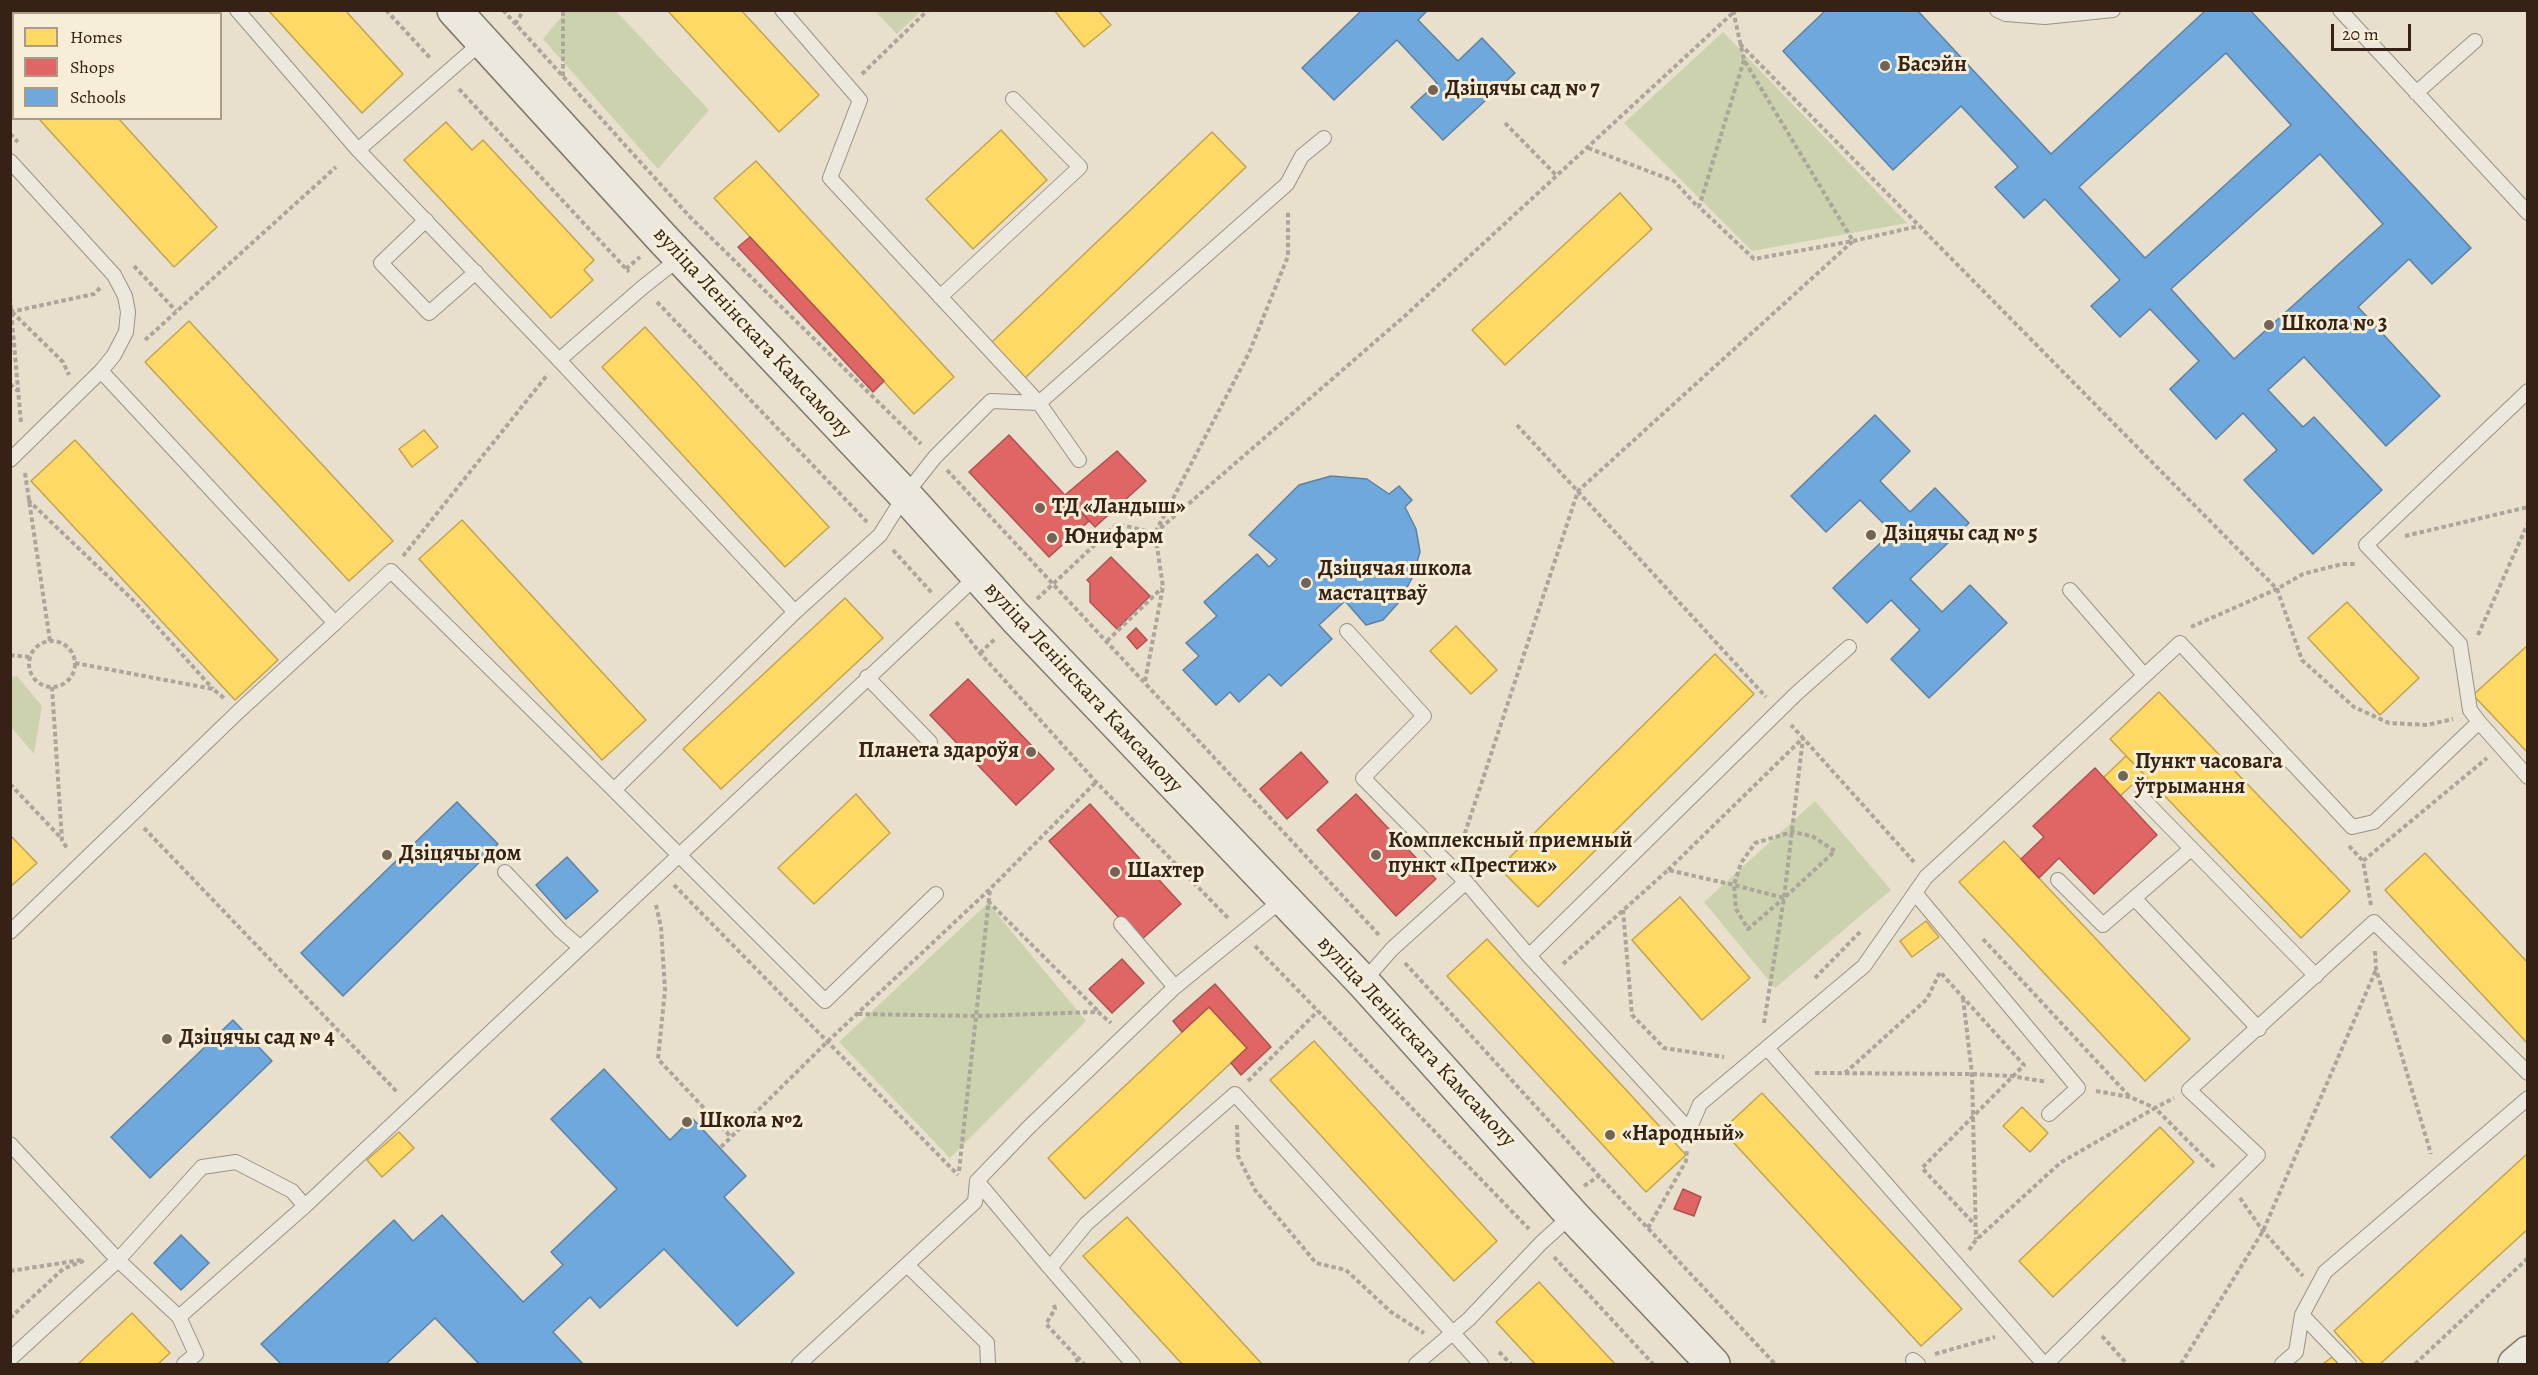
<!DOCTYPE html>
<meta charset="utf-8">
<style>
body{margin:0}
#map{position:relative;width:2538px;height:1375px;overflow:hidden;background:#e8e0cc;font-family:Alegreya,serif}
canvas{display:block}
.frame{position:absolute;inset:0;border:12px solid #362116;pointer-events:none}
.legend{position:absolute;left:12px;top:12px;width:210px;height:108px;box-sizing:border-box;background:#f7eed7;border:2px solid #aa9c8a;margin:0;padding:8px 10px;list-style:none;font-size:18px;color:#362116}
.legend li{display:flex;align-items:center;gap:12px;height:30px}
.legend b{width:30px;border:2px solid #aa9c8a}
.scale{position:absolute;left:2331px;top:24px;width:80px;height:27px;box-sizing:border-box;border:3px solid #362116;border-top:0;padding-left:8px;font-size:18px;line-height:21px;white-space:nowrap;color:#362116;-webkit-text-stroke:4px #f7eed7;paint-order:stroke}
</style>
<div id="map">
<canvas width="2538" height="1375"></canvas>
<div class="frame"></div>
<ul class="legend">
<li><b style="height:16px;background:#ffd966"></b>Homes</li>
<li><b style="height:16px;background:#e06666"></b>Shops</li>
<li><b style="height:16px;background:#6fa8dc"></b>Schools</li>
</ul>
<div class="scale">20 m</div>
</div>
<script>
const ctx = document.querySelector('canvas').getContext('2d');
ctx.lineJoin = 'round';
function fill(path, color) {
  ctx.fillStyle = color;
  ctx.fill(path, 'evenodd');
}
function toPath(rows) {
  const path = new Path2D();
  for (const r of rows) {
    if (r.length === 3) {
      path.moveTo(r[0] + r[2], r[1]);
      path.arc(r[0], r[1], r[2], 0, 2 * Math.PI);
      continue;
    }
    path.moveTo(r[0], r[1]);
    for (let i = 2; i < r.length; i += 2) path.lineTo(r[i], r[i + 1]);
  }
  return path;
}
function trace(path, color, width, dash) {
  ctx.strokeStyle = color;
  ctx.lineWidth = width;
  ctx.lineCap = dash ? 'butt' : 'round';
  ctx.setLineDash(dash || []);
  ctx.stroke(path);
}
function write(font, color, halo, rows, align = 'center') {
  ctx.font = font + ' Alegreya,serif';
  ctx.lineWidth = 6;
  ctx.setLineDash([]);
  ctx.textBaseline = 'middle';
  ctx.strokeStyle = halo;
  ctx.fillStyle = color;
  for (const [text, x, y, turn = 0] of rows) {
    ctx.save();
    ctx.translate(x, y);
    ctx.rotate((+turn || 0) * Math.PI / 180);
    ctx.textAlign = isNaN(turn) ? turn : align;
    if (halo) ctx.strokeText(text, 0, 0);
    ctx.fillText(text, 0, 0);
    ctx.restore();
  }
}
fill(toPath([
 [567,10,616,11,709,110,658,169,543,39],
 [875,11,921,11,897,34],
 [1723,32,1907,223,1752,251,1624,123],
 [17,676,42,706,34,754,11,727,11,677],
 [1815,801,1891,890,1775,988,1704,902],
 [988,903,1086,1021,950,1158,839,1042]
]), '#ccd2ae');
const homes = toPath([
 [268,10,345,10,403,74,362,113,268,10],
 [667,10,741,10,819,95,779,132,667,10],
 [1054,10,1098,10,1111,25,1084,47,1054,10],
 [14,46,14,92,10,89,10,48,14,46],
 [38,118,118,118,217,227,174,267,38,118],
 [446,122,472,150,483,140,594,260,584,270,593,280,551,318,404,160,446,122],
 [1001,130,1047,180,973,249,926,199,1001,130],
 [1212,132,1246,167,1025,378,991,343,1212,132],
 [756,161,954,377,914,414,714,198,756,161],
 [1620,193,1652,229,1505,365,1472,330,1620,193],
 [189,321,393,541,349,581,145,362,189,321],
 [645,327,829,527,785,567,602,367,645,327],
 [424,430,438,447,412,467,399,449,424,430],
 [75,440,278,660,235,700,31,481,75,440],
 [462,520,646,720,602,760,419,559,462,520],
 [845,598,883,638,721,789,683,749,845,598],
 [2347,602,2419,678,2380,715,2308,638,2347,602],
 [1456,626,1497,670,1471,694,1430,651,1456,626],
 [2528,645,2528,753,2473,695,2528,645],
 [1715,654,1754,694,1538,907,1499,868,1715,654],
 [2159,692,2350,891,2301,938,2110,739,2159,692],
 [2126,756,2144,774,2120,796,2103,778,2126,756],
 [856,794,890,833,814,904,778,868,856,794],
 [10,835,37,863,10,887,10,835],
 [2004,841,2190,1039,2145,1081,1959,882,2004,841],
 [2425,853,2528,963,2528,1044,2385,890,2425,853],
 [1680,897,1750,978,1702,1020,1632,940,1680,897],
 [1926,921,1939,937,1912,957,1900,941,1926,921],
 [1487,939,1686,1155,1646,1192,1447,976,1487,939],
 [1209,1007,1247,1048,1085,1199,1048,1158,1209,1007],
 [1314,1041,1497,1241,1454,1281,1270,1080,1314,1041],
 [1762,1093,1962,1309,1921,1346,1722,1130,1762,1093],
 [2022,1107,2048,1133,2030,1152,2003,1126,2022,1107],
 [2160,1127,2194,1162,2053,1297,2019,1261,2160,1127],
 [399,1132,414,1148,382,1177,367,1160,399,1132],
 [2528,1153,2528,1229,2380,1364,2364,1364,2334,1331,2528,1153],
 [1127,1217,1262,1364,1182,1364,1083,1256,1127,1217],
 [1539,1282,1615,1364,1535,1364,1496,1322,1539,1282],
 [132,1313,170,1353,158,1364,78,1364,132,1313],
 [2332,1357,2339,1364,2323,1364,2332,1357]
]);
fill(homes, '#ffd966');
trace(homes, '#c3a24e', 1.5);
const shops = toPath([
 [750,237,884,381,873,392,738,247,750,237],
 [1009,435,1089,521,1049,557,969,472,1009,435],
 [1117,451,1146,481,1095,527,1065,495,1117,451],
 [1111,557,1150,596,1117,629,1090,602,1090,583,1087,580,1111,557],
 [1136,628,1147,640,1137,649,1127,637,1136,628],
 [968,679,1054,769,1016,805,930,715,968,679],
 [1301,752,1328,782,1287,819,1260,789,1301,752],
 [2095,768,2157,835,2094,894,2059,858,2039,878,2021,859,2044,837,2033,826,2095,768],
 [1356,794,1436,879,1396,916,1317,830,1356,794],
 [1090,804,1181,904,1140,941,1049,841,1090,804],
 [1122,959,1144,983,1112,1013,1089,989,1122,959],
 [1215,984,1271,1047,1241,1075,1231,1063,1247,1048,1209,1007,1182,1032,1173,1021,1215,984],
 [1683,1189,1701,1197,1694,1216,1674,1209,1683,1189]
]);
fill(shops, '#e06666');
trace(shops, '#ad514e', 1.5);
const schools = toPath([
 [1362,10,1428,10,1418,20,1458,61,1482,38,1515,73,1443,140,1411,107,1437,83,1397,40,1334,100,1302,68,1362,10],
 [1826,10,1917,10,2051,154,2206,10,2250,10,2471,248,2432,284,2409,259,2358,307,2440,396,2386,446,2304,357,2268,390,2303,427,2314,417,2382,490,2313,554,2244,480,2277,450,2243,413,2216,439,2170,389,2199,361,2150,309,2120,337,2091,306,2120,280,2045,199,2024,218,1995,187,2018,167,1961,106,1893,170,1783,51,1826,10],
 [2226,53,2291,125,2145,258,2079,187,2226,53],
 [2320,154,2383,224,2234,359,2171,289,2320,154],
 [1875,415,1910,451,1880,481,1910,512,1935,488,1969,523,1910,579,1942,612,1970,585,2007,623,1929,698,1891,659,1920,630,1891,600,1867,623,1833,588,1892,532,1860,500,1826,532,1791,496,1875,415],
 [1331,476,1367,479,1389,494,1399,486,1412,500,1405,507,1416,529,1420,552,1412,578,1400,601,1383,620,1366,625,1345,601,1319,625,1332,639,1281,686,1269,674,1239,702,1230,692,1216,705,1183,670,1199,656,1186,643,1217,616,1204,602,1257,554,1269,567,1277,559,1249,535,1299,485,1331,476],
 [457,802,498,844,343,996,301,953,457,802],
 [567,857,598,891,566,919,536,885,567,857],
 [233,1020,272,1061,150,1178,111,1137,233,1020],
 [604,1069,670,1140,692,1118,746,1176,724,1197,794,1273,737,1326,664,1249,600,1308,590,1297,553,1332,583,1364,479,1364,435,1318,386,1364,281,1364,261,1344,394,1220,413,1241,442,1215,523,1302,563,1265,551,1252,617,1189,551,1119,604,1069],
 [181,1235,209,1263,181,1290,154,1263,181,1235]
]);
fill(schools, '#6fa8dc');
trace(schools, '#5e80a1', 1.5);
const service = toPath([
 [237,10,358,150,559,360,795,612],
 [782,10,860,100,830,178,1039,403,1079,460],
 [1997,10,2006,14,2045,17,2113,10],
 [2340,10,2528,213],
 [21,14,24,10],
 [10,23,14,21],
 [2416,93,2475,41],
 [358,150,483,41],
 [10,161,114,275,125,296,128,312,126,332,114,355,101,371,335,623,391,571,614,790],
 [426,220,381,263,429,313,476,272],
 [940,297,1080,167,1013,99],
 [559,360,643,287,681,257],
 [10,460,101,371],
 [2070,590,2144,675],
 [1347,631,1424,716,1363,778,1466,882,1529,956,1689,1130,1700,1104,1864,966,1926,877,2180,643,2352,827,2374,822,2479,722,2528,777],
 [867,677,930,742],
 [2479,722,2470,710,2460,644,2366,545,2528,391],
 [2141,797,2316,976],
 [505,872,561,931,580,947],
 [2058,880,2103,925,2191,849],
 [1915,893,2078,1088,2049,1114],
 [936,894,825,1001,614,790,795,612,880,535,905,495,935,457,991,401,1039,403,1287,184,1302,156,1324,138],
 [2135,899,2259,1029],
 [1121,924,1175,987],
 [10,932,239,711,335,623],
 [1529,956,1797,693,1849,647],
 [1363,982,1392,949,1466,882],
 [1767,1048,2044,1364],
 [10,1144,118,1260,179,1317],
 [977,1181,1029,1127,1175,987,1283,899],
 [907,1265,987,1343,988,1364],
 [2302,1315,2349,1364],
 [10,1359,118,1260,202,1167,236,1162,292,1191,305,1206],
 [1913,1360,1918,1364],
 [184,1364,196,1354,179,1317,305,1206,977,576],
 [799,1364,975,1202,977,1181,1050,1268],
 [1133,1364,1050,1268,1086,1224,1235,1094,1481,1364],
 [1416,1364,1469,1319,1541,1243,1572,1215],
 [2046,1364,2258,1155,2189,1090,2374,922,2528,1073],
 [2282,1364,2296,1352,2302,1315,2325,1272,2528,1098]
]);
const secondary = toPath([
 [454,10,663,239,905,495,1016,618,1363,982,1572,1215,1713,1364],
 [2515,1364,2528,1353]
]);
trace(service, '#999286', 16);
trace(secondary, '#81796d', 36);
trace(toPath([
 [386,10,431,59],
 [503,10,690,217,921,444],
 [515,24,524,10],
 [1740,44,2277,589,2302,660,2354,707,2389,723,2427,725,2453,719],
 [1744,60,1699,207,1754,259,1853,241,1919,226],
 [862,74,928,10],
 [563,76,563,10],
 [459,89,629,272],
 [1505,123,1557,176],
 [10,134,18,142],
 [1588,148,1674,181,1698,207],
 [134,266,176,311],
 [626,269,640,257],
 [10,298,21,423],
 [657,302,867,522],
 [10,312,94,294,100,288],
 [12,312,63,362,69,375],
 [145,340,336,167],
 [10,384,18,391],
 [1517,425,1766,697],
 [947,470,1379,935],
 [25,473,50,641],
 [28,500,136,603,213,689],
 [2405,536,2528,507],
 [893,550,932,593],
 [403,556,548,374],
 [1037,599,1117,524,1155,533,1249,353,1288,256,1288,210],
 [956,622,980,653,1096,782,1229,919],
 [2191,627,2277,589,2303,574,2342,564,2356,564],
 [2478,635,2528,523],
 [1107,641,1162,588],
 [52,664,23],
 [980,653,995,639],
 [10,655,30,657],
 [75,663,213,689,225,699],
 [1145,681,1163,587,1155,533,1407,314,1736,10],
 [52,687,62,840,68,850],
 [10,784,62,839],
 [144,828,398,1093],
 [2349,846,2363,861],
 [1460,848,1578,491,1853,241,1744,60,1733,10],
 [1668,870,1803,738,1791,725],
 [674,885,958,1175],
 [988,901,1098,1011],
 [656,905,661,927,665,990,658,1059,731,1137],
 [2371,905,2363,861,2487,758],
 [1623,910,1632,1015,1664,1048,1724,1057],
 [1983,939,2130,1097],
 [1255,946,1529,1229],
 [2375,951,2376,969,2431,1154],
 [1405,963,1599,1176,1775,1364],
 [1563,964,1668,870,1734,885,1784,898,1835,851,1812,836,1792,832,1755,843,1741,863,1734,885,1736,909,1748,929,1784,898],
 [1815,978,1860,932],
 [1963,998,1972,1074,1976,1239],
 [858,1014,977,1016,1098,1012,1111,1023],
 [1764,1023,1784,898,1803,738,1914,862],
 [1815,1073,1972,1074,2012,1076,2047,1082],
 [1845,1073,1927,999,1940,972,2024,1065,1922,1168,1976,1226],
 [1248,1081,1318,1011],
 [2096,1091,2130,1097,2155,1108,2174,1098],
 [1237,1125,1238,1156,1255,1190,1316,1263,1346,1270,1391,1312,1424,1333],
 [721,1147,828,1041,990,889,1096,782],
 [959,1171,990,889],
 [1584,1186,1599,1176],
 [2240,1198,2263,1231,2303,1276],
 [1648,1228,1686,1161,1687,1149],
 [1969,1250,1976,1240,2060,1163,2155,1108,2216,1169],
 [1554,1257,1653,1364],
 [10,1271,81,1260],
 [1054,1305,1055,1309,1046,1324,1076,1356,1078,1364],
 [10,1318,63,1269,86,1260],
 [2102,1336,2127,1364],
 [1499,1352,1511,1364],
 [1935,1354,1995,1337],
 [1077,1357,1084,1364],
 [2181,1364,2263,1231,2376,970],
 [2415,1364,2528,1258]
]), '#aba59c', 4, [4.5, 3]);
trace(service, '#ece8de', 14);
trace(secondary, '#ece8de', 33);
for (const [x, y, r, color] of [
 [1885,66,6,"#746456"],
 [1433,90,6,"#746456"],
 [2269,325,6,"#746456"],
 [1040,508,6,"#746456"],
 [1871,535,6,"#746456"],
 [1052,538,6,"#746456"],
 [1306,583,6,"#746456"],
 [1031,752,6,"#746456"],
 [2123,776,6,"#746456"],
 [387,855,6,"#746456"],
 [1376,855,6,"#746456"],
 [1115,872,6,"#746456"],
 [167,1039,6,"#746456"],
 [687,1122,6,"#746456"],
 [1610,1135,6,"#746456"]
]) {
  const dot = new Path2D();
  dot.arc(x, y, r, 0, 2 * Math.PI);
  ctx.fillStyle = color;
  ctx.fill(dot);
  trace(dot, '#f7eed7', 2);
}
write('bold 22px', '#362116', '#f7eed7', [
 ["Басэйн",1897,66],
 ["Дзіцячы сад № 7",1445,90],
 ["Школа № 3",2281,325],
 ["ТД «Ландыш»",1052,508],
 ["Дзіцячы сад № 5",1883,535],
 ["Юнифарм",1064,538],
 ["Дзіцячая школа",1318,570],
 ["мастацтваў",1318,595],
 ["Планета здароўя",1019,752,"right"],
 ["Пункт часовага",2135,763],
 ["ўтрымання",2135,788],
 ["Комплексный приемный",1388,842],
 ["пункт «Престиж»",1388,867],
 ["Дзіцячы дом",399,855],
 ["Шахтер",1127,872],
 ["Дзіцячы сад № 4",179,1039],
 ["Школа №2",699,1122],
 ["«Народный»",1622,1135]
], 'left');
write('22px', '#362116', '#f7eed7', [
 ["вуліца Ленінскага Камсамолу",752,333,47],
 ["вуліца Ленінскага Камсамолу",1083,688,47],
 ["вуліца Ленінскага Камсамолу",1416,1042,47]
]);
</script>
